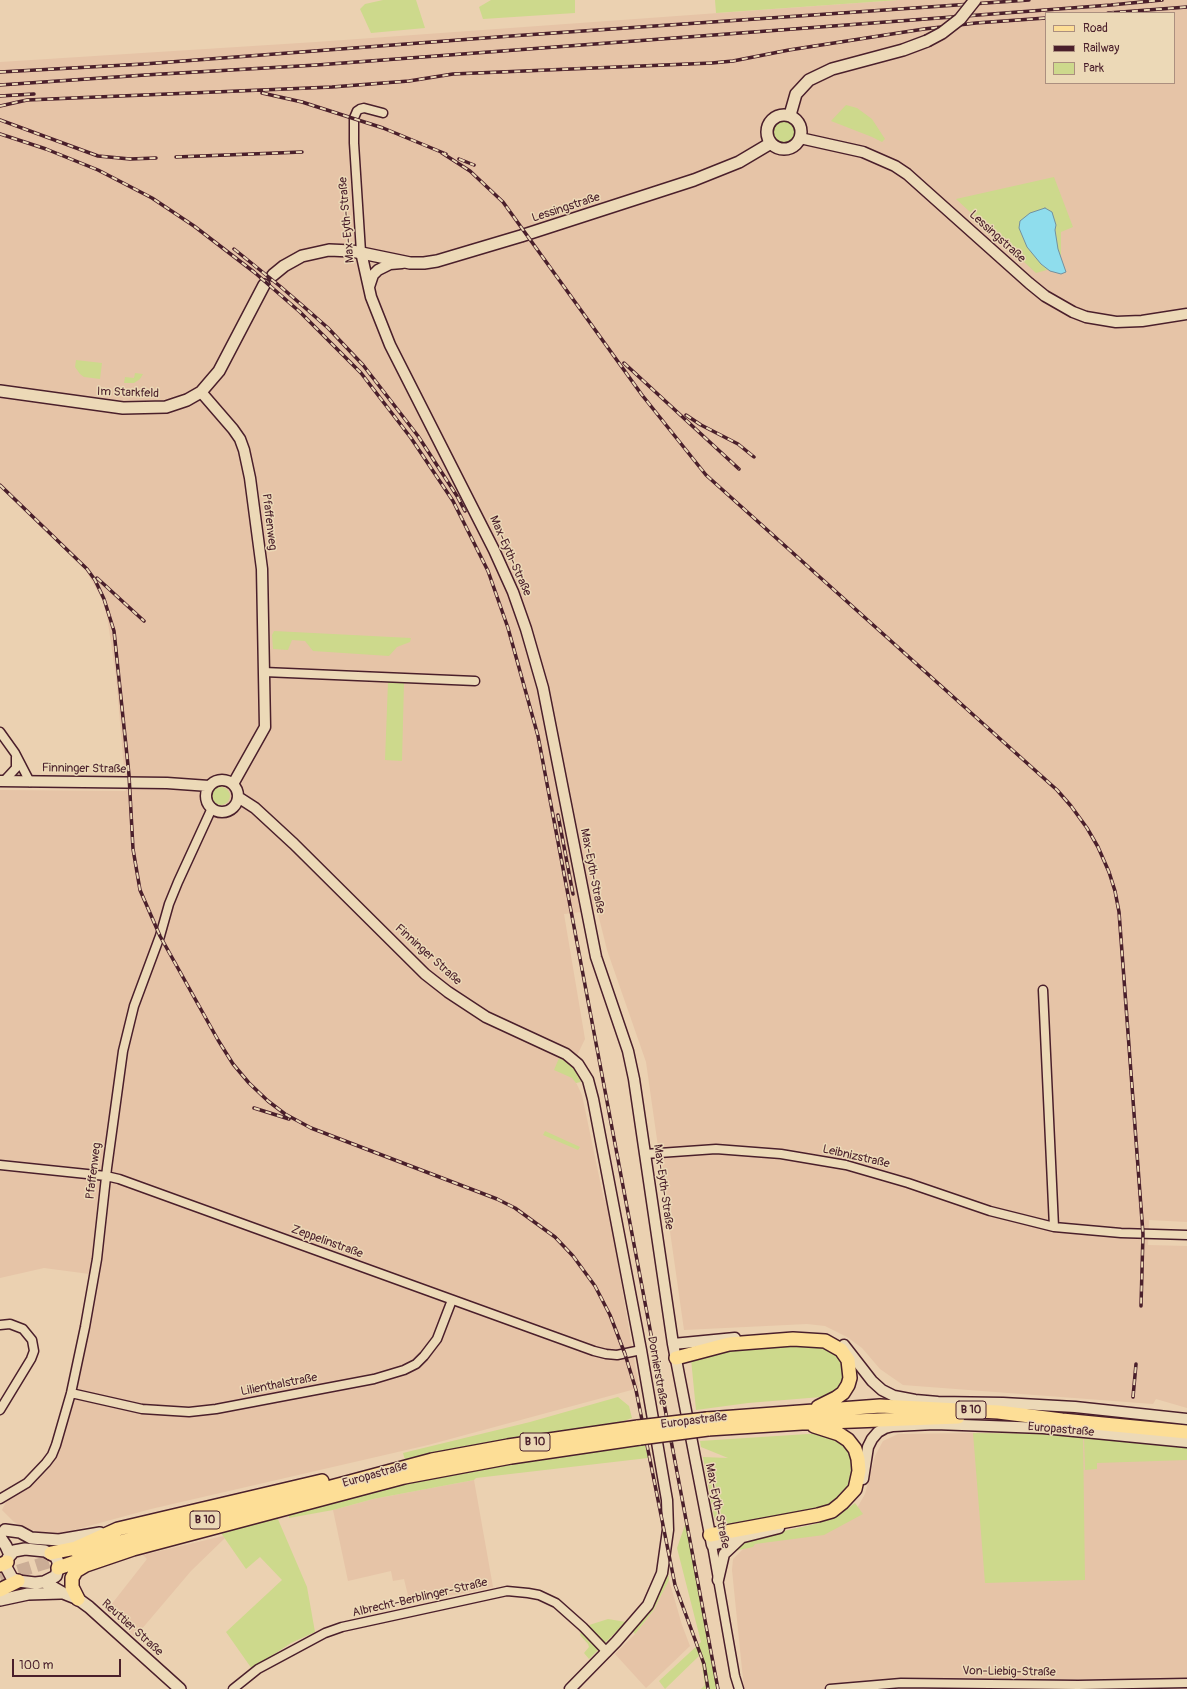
<!DOCTYPE html>
<meta charset="utf-8">
<style>
body{margin:0}
#map{position:relative;width:1187px;height:1689px;overflow:hidden;background:#ebd1b1;font-family:Pangolin,sans-serif}
canvas{display:block}
.legend{position:absolute;left:1045px;top:12px;width:130px;height:72px;box-sizing:border-box;background:#ecd9b7;border:1px solid #ab8f7f;margin:0;padding:5px 7px;list-style:none;font-size:12px;color:#4a1f2b}
.legend li{display:flex;align-items:center;gap:8px;height:20px}
.legend b{width:20px;border:1px solid #ab8f7f}
.scale{position:absolute;left:12px;top:1659px;width:109px;height:18px;box-sizing:border-box;border:2px solid #4a1f2b;border-top:0;padding-left:5px;font-size:12px;line-height:14px;white-space:nowrap;color:#4a1f2b;-webkit-text-stroke:3px #ecd9b7;paint-order:stroke}
</style>
<div id="map">
<canvas width="1187" height="1689"></canvas>
<ul class="legend">
<li><b style="height:5px;background:#fdde96"></b>Road</li>
<li><b style="height:5px;background:#4a1f2b"></b>Railway</li>
<li><b style="height:11px;background:#cdd98c"></b>Park</li>
</ul>
<div class="scale">100 m</div>
</div>
<script>
const ctx = document.querySelector('canvas').getContext('2d');
ctx.lineJoin = 'round';
function fill(path, color) {
  ctx.fillStyle = color;
  ctx.fill(path, 'evenodd');
}
function toPath(rows) {
  const path = new Path2D();
  for (const r of rows) {
    if (r.length === 3) {
      path.moveTo(r[0] + r[2], r[1]);
      path.arc(r[0], r[1], r[2], 0, 2 * Math.PI);
      continue;
    }
    path.moveTo(r[0], r[1]);
    for (let i = 2; i < r.length; i += 2) path.lineTo(r[i], r[i + 1]);
  }
  return path;
}
function trace(path, color, width, dash) {
  ctx.strokeStyle = color;
  ctx.lineWidth = width;
  ctx.lineCap = dash ? 'butt' : 'round';
  ctx.setLineDash(dash || []);
  ctx.stroke(path);
}
function write(font, color, halo, rows, align = 'center') {
  ctx.font = font + ' Pangolin,sans-serif';
  ctx.lineWidth = 3;
  ctx.setLineDash([]);
  ctx.textBaseline = 'middle';
  ctx.strokeStyle = halo;
  ctx.fillStyle = color;
  for (const [text, x, y, turn = 0] of rows) {
    ctx.save();
    ctx.translate(x, y);
    ctx.rotate((+turn || 0) * Math.PI / 180);
    ctx.textAlign = isNaN(turn) ? turn : align;
    if (halo) ctx.strokeText(text, 0, 0);
    ctx.fillText(text, 0, 0);
    ctx.restore();
  }
}
fill(toPath([
 [899,0,1187,0,1187,1222,1149,1220,1148,1245,1187,1246,1187,1408,1156,1399,1153,1404,903,1385,880,1369,862,1348,847,1337,825,1326,807,1324,684,1330,646,1062,607,950,597,910,564,914,585,1039,570,1070,582,1095,604,1200,607,1200,639,1388,428,1445,151,1509,63,1533,40,1532,25,1528,14,1522,2,1510,6,1502,30,1487,48,1470,57,1456,76,1386,88,1334,97,1275,44,1268,0,1278,0,790,126,791,116,677,107,616,102,599,85,569,0,485,0,62,316,42],
 [1046,13,1174,13,1174,83,1046,83],
 [973,1433,1084,1435,1187,1448,1187,1689,744,1689,732,1570,733,1559,747,1545,852,1517,865,1494,875,1456,883,1441,898,1434],
 [474,1480,493,1587,410,1604,404,1579,393,1581,391,1571,348,1581,333,1510,373,1499],
 [223,1536,225,1538,191,1571,135,1637,107,1610,147,1559,143,1555],
 [669,1580,682,1625,690,1646,646,1688,615,1654,635,1634,653,1611]
]), '#e6c4a7');
fill(toPath([
 [383,0,416,0,425,28,371,33,360,9,365,4],
 [491,0,575,0,575,13,483,19,479,7],
 [715,0,899,0,716,13],
 [846,105,857,108,872,119,885,139,882,142,872,137,831,121],
 [783,131,12],
 [1054,177,1073,227,1061,232,1061,266,1036,273,956,199],
 [76,360,102,363,100,379,84,377,80,374,75,367],
 [135,373,143,374,140,379,134,383,124,383,125,377,134,378],
 [274,631,411,638,410,642,397,647,389,656,313,651,305,641,292,640,288,650,273,649,272,635],
 [388,682,404,683,402,761,385,760],
 [221,796,9],
 [559,1058,565,1061,574,1069,581,1082,576,1083,572,1078,554,1070],
 [545,1131,580,1147,578,1150,543,1135],
 [781,1344,826,1345,843,1359,846,1380,839,1388,821,1397,748,1403,696,1410,691,1359,723,1350],
 [618,1397,629,1406,632,1418,615,1424,532,1436,405,1460,403,1453,530,1422],
 [823,1433,842,1440,853,1455,853,1484,829,1508,723,1527,718,1524,714,1517,703,1457,728,1458,701,1447,700,1441],
 [973,1433,1083,1434,1085,1580,985,1583],
 [1084,1435,1187,1446,1187,1460,1097,1463,1097,1469,1085,1470],
 [644,1440,648,1458,476,1478,474,1480,373,1499,333,1510,289,1518,288,1511,487,1464],
 [855,1503,863,1514,824,1535,755,1544,753,1547,734,1551,743,1542,761,1536,815,1524,835,1518],
 [277,1517,307,1587,315,1632,291,1643,252,1669,226,1632,282,1580,260,1557,246,1569,221,1533],
 [686,1522,711,1649,719,1689,701,1689,705,1685,700,1655,665,1689,659,1681,701,1642,677,1548],
 [667,1563,669,1580,653,1611,635,1634,629,1627],
 [608,1619,626,1622,589,1659,584,1653,589,1647,588,1644,580,1635,583,1627]
]), '#cdd98c');
const water = toPath([
 [1045,208,1052,212,1056,225,1055,230,1058,249,1066,272,1061,274,1050,271,1041,264,1027,247,1019,228,1020,221,1030,213,1045,208]
]);
fill(water, '#8fdded');
trace(water, '#73919f', 1);
trace(toPath([
 [0,1577,67,1556]
]), '#cbad96', 13, [13, 6]);
const minor = toPath([
 [361,252,354,143,354,118,357,111,360,109,364,108,383,113],
 [264,672,475,681],
 [0,732,15,753,30,782],
 [4,781,16,768,16,757],
 [1043,990,1054,1227],
 [645,1154,716,1149,781,1154,846,1165,908,1183,990,1211,1054,1227,1121,1233,1187,1235],
 [0,1165,106,1176,119,1179,594,1351,606,1354,617,1355,641,1350],
 [0,1325,10,1324,23,1329,32,1340,34,1351,31,1359,0,1410],
 [71,1393,142,1409,189,1412,216,1409,374,1379,404,1370,416,1364,424,1356,437,1339,452,1300],
 [0,1499,27,1483,46,1463,52,1455,56,1445,71,1393,85,1327,97,1259,107,1168,123,1051,134,1006,160,936,169,904,178,882,212,808],
 [712,1545,735,1676,739,1689],
 [233,1689,258,1669,325,1633,342,1627,507,1591,528,1593,539,1595,556,1603,583,1627,607,1652],
 [830,1689,901,1683,1078,1685,1187,1683]
]);
const tertiary = toPath([
 [800,138,863,152,895,166,907,174,1029,283,1045,296,1073,312,1086,317,1116,322,1142,321,1187,314],
 [361,252,371,297,390,345,494,550,513,592,526,629,543,688,596,957,628,1051,634,1079,673,1344,712,1545,779,1528],
 [369,287,373,275,378,270,390,264,402,263],
 [201,392,233,429,240,439,244,450,250,478,262,569,265,727,233,784],
 [222,796,16],
 [0,781,167,783,209,786],
 [238,797,255,808,294,844,425,974,448,992,486,1017,566,1054,578,1064,588,1080,593,1099,641,1350,667,1500,668,1530,662,1573,648,1605,616,1642,570,1689],
 [673,1344,735,1338],
 [844,1345,872,1381,882,1390,894,1396,915,1400,938,1402,1003,1403,1075,1407,1187,1419],
 [863,1479,868,1447,872,1439,878,1432,885,1428,893,1426,935,1424,1043,1428,1187,1442],
 [718,1580,724,1554,741,1538]
]);
const secondary = toPath([
 [784,132,17],
 [790,115,796,94,809,80,832,69,903,50,927,41],
 [273,275,284,266,302,256,329,250,352,251,410,263,424,263,437,261,521,236,694,180,739,162,771,143],
 [0,391,123,408,166,407,187,400,201,392,219,371,264,285],
 [5,1530,20,1532,31,1538,59,1540,100,1533],
 [0,1537,6,1546,10,1555],
 [25,1549,45,1551,56,1557,58,1562,58,1568,56,1576,44,1582,35,1583,18,1581,12,1578,6,1567,8,1558,14,1551,25,1549],
 [44,1582,63,1593,78,1599,89,1607,180,1689],
 [0,1600,28,1594,61,1593]
]);
const primary = toPath([
 [0,1565,7,1562],
 [0,1590,18,1581]
]);
const trunk = toPath([
 [676,1358,729,1344,793,1339,825,1341,841,1350,848,1360,850,1378,848,1385,843,1393,836,1398,818,1407],
 [707,1419,880,1406,998,1412,1062,1420,1187,1432],
 [708,1429,802,1423,958,1417],
 [399,1478,511,1457,640,1438],
 [710,1535,818,1515,832,1511,842,1503,855,1489,859,1471,858,1459,855,1449,848,1440,839,1434,814,1426],
 [51,1553,76,1548,118,1529,322,1481],
 [78,1553,331,1487,432,1460,508,1446,638,1427],
 [58,1568,81,1560,89,1559],
 [78,1599,72,1587,72,1578,76,1571,86,1565,133,1549,408,1476]
]);
trace(minor, '#4a1f2b', 11);
trace(tertiary, '#4a1f2b', 13);
trace(secondary, '#4a1f2b', 14);
trace(primary, '#4a1f2b', 16);
trace(trunk, '#4a1f2b', 16);
trace(minor, '#ecd9b7', 8);
trace(tertiary, '#ecd9b7', 10);
trace(secondary, '#ecd9b7', 11);
trace(primary, '#fdde96', 13);
trace(trunk, '#fdde96', 13);
const rail = toPath([
 [1108,13,1187,7],
 [0,72,144,64,511,36,1029,0],
 [0,85,145,75,317,65,1111,5,1162,0],
 [262,93,302,102,383,128,446,154],
 [0,96,34,94],
 [0,106,27,100,332,87,409,81,453,74,712,63,733,61,789,50,924,29,976,23,1046,18],
 [0,120,98,156,130,159,156,158],
 [0,134,46,149,98,170,152,198,194,226,254,272,300,312,361,373,411,438,453,501,488,571,508,628,538,736,718,1689],
 [442,153,470,171,503,202,642,395,706,475,1057,790,1071,806,1087,828,1098,847,1109,872,1115,891,1119,912,1143,1234,1141,1306],
 [176,157,302,152],
 [459,159,474,165],
 [234,249,281,287,303,306,328,328,363,365,418,436,457,496,465,511],
 [624,363,739,469],
 [686,415,701,425,738,444,754,457],
 [0,485,87,569,95,580,104,599,114,631,129,775,133,849,140,890,160,936,218,1040,233,1064,249,1083,268,1101,285,1114,311,1128,497,1199,515,1208,555,1237,573,1256,595,1286,610,1315,625,1354,636,1390,675,1585,704,1664,708,1689],
 [97,578,144,621],
 [558,815,573,894],
 [254,1108,289,1119],
 [1133,1397,1136,1364]
]);
trace(rail, '#4a1f2b', 3.5);
trace(rail, '#ecd9b7', 2, [6]);
const secondaryBridge = toPath([
 [927,41,942,33,960,19,975,0]
]);
const trunkBridge = toPath([
 [638,1427,707,1419],
 [640,1438,708,1429]
]);
trace(secondaryBridge, '#4a1f2b', 14, []);
trace(trunkBridge, '#4a1f2b', 16, []);
trace(secondaryBridge, '#ecd9b7', 11);
trace(trunkBridge, '#fdde96', 13);
for (const [x, y, w] of [
 [971,1410,30],
 [535,1442,30],
 [205,1520,30]
]) {
  const box = new Path2D();
  box.roundRect(x - w / 2, y - 9, w, 18, 3);
  ctx.fillStyle = '#ecd9b7';
  ctx.fill(box);
  trace(box, '#4a1f2b', 1);
}
write('bold 11px', '#4a1f2b', null, [
 ["B 10",971,1410],
 ["B 10",535,1442],
 ["B 10",205,1520]
]);
write('12px', '#4a1f2b', '#ecd9b7', [
 ["Lessingstraße",566,208,-18],
 ["Max-Eyth-Straße",347,220,-95],
 ["Lessingstraße",997,237,42],
 ["Im Starkfeld",128,393,2],
 ["Pfaffenweg",269,522,83],
 ["Max-Eyth-Straße",510,556,66],
 ["Finninger Straße",84,769,1],
 ["Max-Eyth-Straße",592,871,79],
 ["Finninger Straße",428,955,42],
 ["Leibnizstraße",856,1157,13],
 ["Pfaffenweg",94,1171,-83],
 ["Max-Eyth-Straße",663,1187,82],
 ["Zeppelinstraße",327,1242,20],
 ["Dornierstraße",657,1371,80],
 ["Lilienthalstraße",279,1385,-11],
 ["Europastraße",694,1421,-7],
 ["Europastraße",1061,1430,5],
 ["Europastraße",375,1475,-16],
 ["Max-Eyth-Straße",717,1506,79],
 ["Albrecht-Berblinger-Straße",420,1598,-13],
 ["Reuttier Straße",132,1628,42],
 ["Von-Liebig-Straße",1009,1672,1]
]);
</script>
